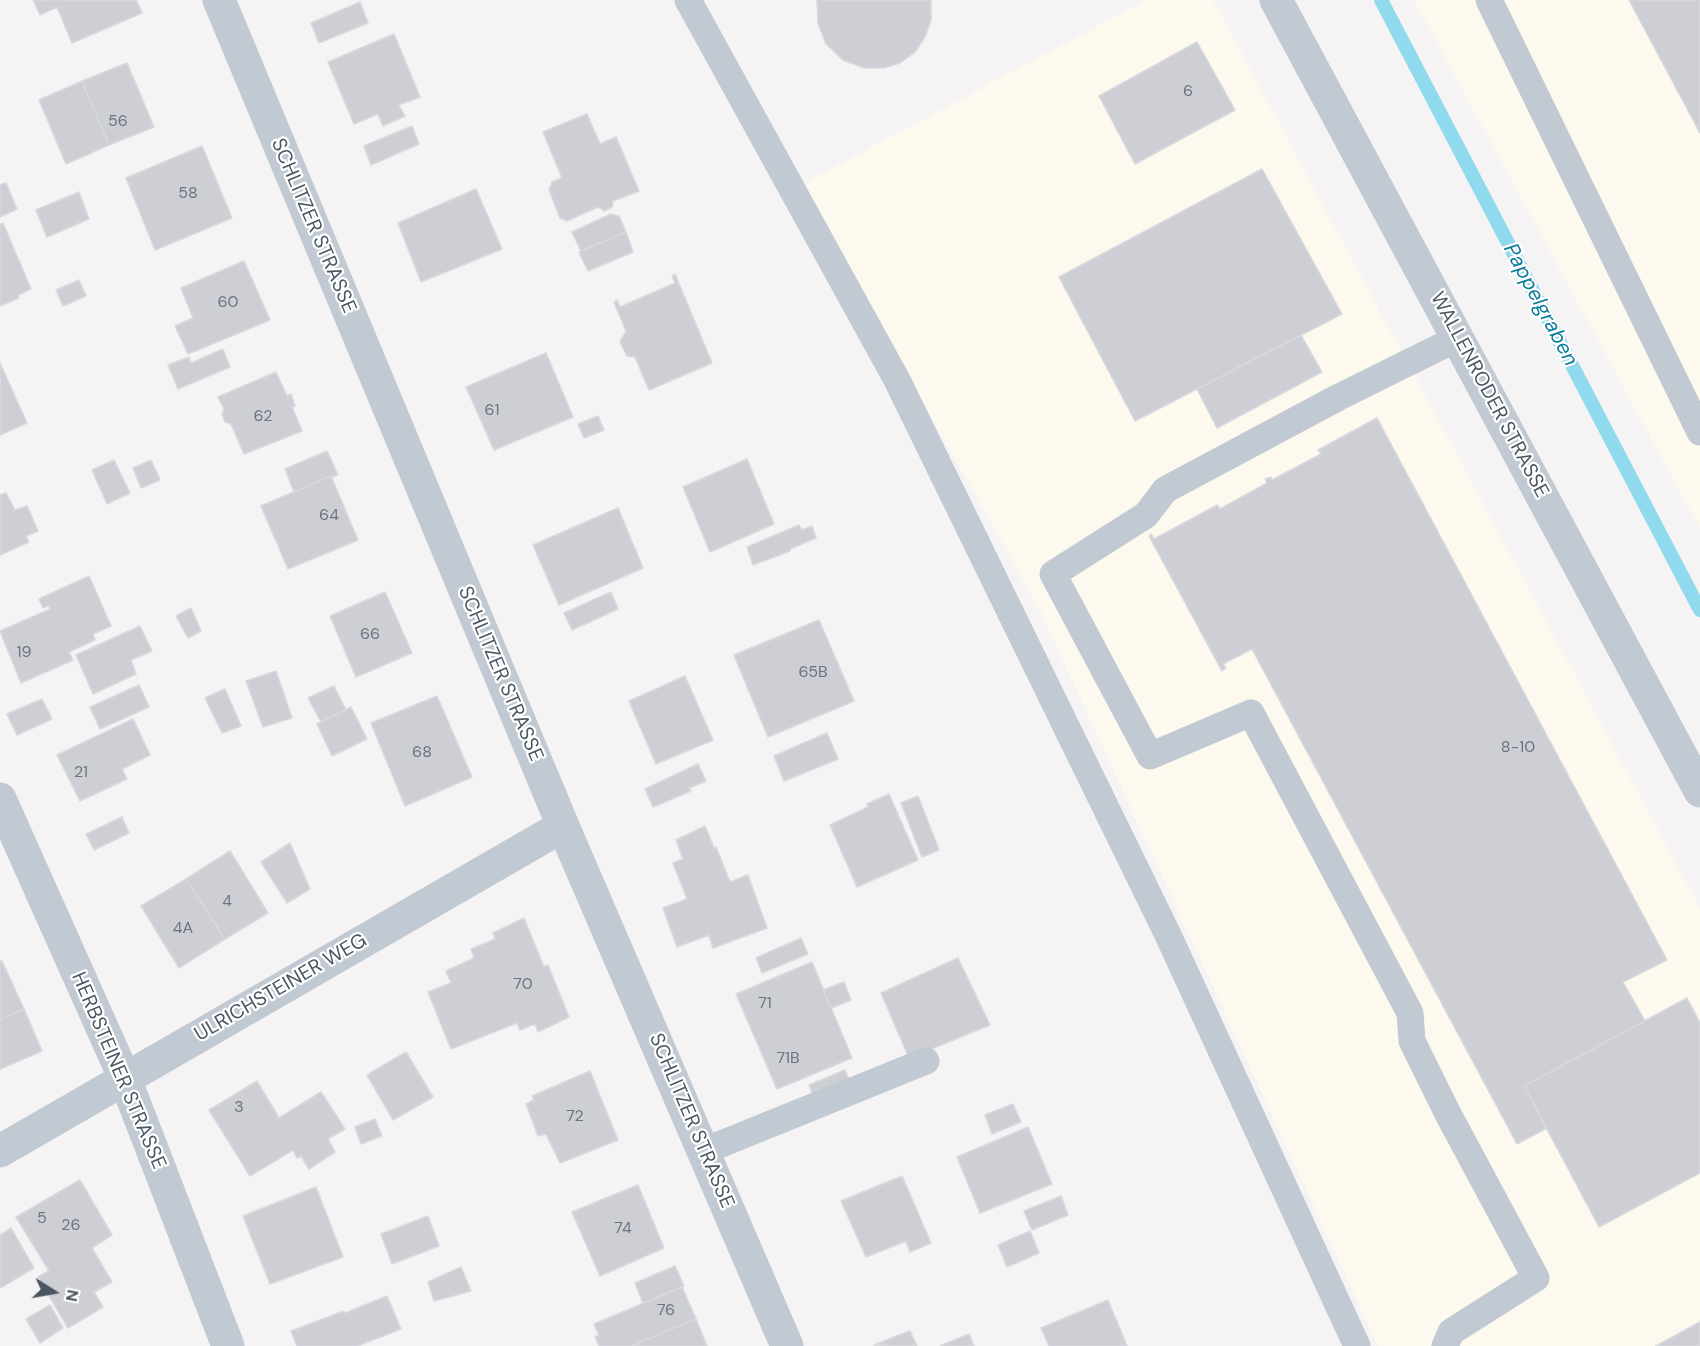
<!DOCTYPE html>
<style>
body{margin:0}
#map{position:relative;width:1700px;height:1346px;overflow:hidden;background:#f5f3f3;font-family:"DM Sans",sans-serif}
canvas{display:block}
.north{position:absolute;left:24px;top:1262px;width:60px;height:60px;-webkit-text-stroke:4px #fff;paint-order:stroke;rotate:101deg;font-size:16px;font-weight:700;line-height:24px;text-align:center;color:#4a5661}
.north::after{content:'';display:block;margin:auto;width:21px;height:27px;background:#4a5661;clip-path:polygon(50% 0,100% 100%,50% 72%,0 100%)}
</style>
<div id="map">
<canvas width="1700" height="1346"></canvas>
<div class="north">N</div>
</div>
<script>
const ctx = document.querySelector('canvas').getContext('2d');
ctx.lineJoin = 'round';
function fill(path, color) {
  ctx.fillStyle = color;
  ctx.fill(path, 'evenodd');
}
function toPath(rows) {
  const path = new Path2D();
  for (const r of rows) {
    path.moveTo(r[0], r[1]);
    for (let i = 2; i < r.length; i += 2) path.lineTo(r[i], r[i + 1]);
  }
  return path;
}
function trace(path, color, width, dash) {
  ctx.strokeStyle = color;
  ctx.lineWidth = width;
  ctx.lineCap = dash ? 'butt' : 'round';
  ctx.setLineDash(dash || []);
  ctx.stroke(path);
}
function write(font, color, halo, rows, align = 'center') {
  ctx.font = font + ' "DM Sans",sans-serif';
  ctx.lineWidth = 4.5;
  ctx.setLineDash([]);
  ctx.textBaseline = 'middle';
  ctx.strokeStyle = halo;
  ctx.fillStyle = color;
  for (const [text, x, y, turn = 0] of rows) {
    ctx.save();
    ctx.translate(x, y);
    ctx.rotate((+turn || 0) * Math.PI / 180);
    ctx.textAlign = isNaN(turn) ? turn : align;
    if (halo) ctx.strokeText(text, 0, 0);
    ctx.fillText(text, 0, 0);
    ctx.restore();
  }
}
fill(toPath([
 [1146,0,1213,0,1700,908,1700,1346,1378,1346,1039,608,801,185],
 [1414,0,1700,0,1700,529,1524,203]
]), '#fdf9ef');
trace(toPath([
 [1381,0,1700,610]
]), '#90daee', 14);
const building = toPath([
 [33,0,136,0,142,13,72,43,57,7,40,15,33,0],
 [817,0,931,0,931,20,925,37,915,52,900,63,883,68,864,68,843,60,826,44,818,23,817,0],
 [1629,0,1700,0,1700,133,1629,0],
 [360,2,368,23,319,43,311,23,360,2],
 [394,34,420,97,399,105,405,116,383,126,378,114,354,124,328,62,394,34],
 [1197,42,1235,110,1135,164,1099,96,1197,42],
 [127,63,154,127,109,145,82,81,127,63],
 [82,81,109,145,66,164,39,100,82,81],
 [587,114,600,144,616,137,639,191,613,201,612,207,604,211,598,207,567,221,560,218,549,190,552,182,562,178,543,132,587,114],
 [412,126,419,144,371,165,364,146,412,126],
 [202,146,232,218,155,250,126,178,202,146],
 [1262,169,1342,314,1135,421,1059,277,1262,169],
 [6,183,17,209,0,217,0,185,6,183],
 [476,189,502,249,421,282,398,223,476,189],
 [79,192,89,219,47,237,36,210,79,192],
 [611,214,619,216,626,232,581,251,572,232,611,214],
 [3,223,31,289,18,295,19,298,0,306,0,224,3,223],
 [626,232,633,252,588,271,579,252,626,232],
 [244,261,270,320,188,354,175,326,193,318,181,288,244,261],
 [675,274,712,363,649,390,635,357,627,356,620,342,626,331,614,302,617,300,620,307,675,283,672,276,675,274],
 [79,280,86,296,63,306,56,290,79,280],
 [1301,335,1322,372,1217,428,1197,389,1301,335],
 [223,349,230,367,178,389,168,365,189,357,191,363,223,349],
 [546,353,573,417,494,450,466,387,546,353],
 [0,363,27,423,0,435,0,363],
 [276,372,287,396,291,394,295,406,292,407,302,431,244,454,231,424,225,422,222,414,224,409,218,397,276,372],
 [598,416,604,430,584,438,578,424,598,416],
 [1377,418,1667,960,1623,982,1645,1021,1524,1086,1547,1128,1517,1144,1252,649,1223,664,1226,668,1222,671,1149,536,1151,534,1154,539,1217,505,1220,509,1267,483,1265,479,1271,477,1272,480,1321,454,1318,450,1377,418],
 [327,451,338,475,332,477,331,476,294,492,285,469,327,451],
 [747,459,774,524,710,552,683,487,747,459],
 [114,460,130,493,107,504,92,470,114,460],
 [151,460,160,480,141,488,133,468,151,460],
 [331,476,358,540,288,569,261,506,331,476],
 [6,493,15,510,27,506,38,531,26,536,29,542,0,555,0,495,6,493],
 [618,508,643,568,559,605,533,545,618,508],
 [799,525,802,530,812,526,816,538,790,549,790,551,753,565,747,547,799,525],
 [89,576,111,626,93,634,95,640,69,652,73,660,21,683,0,631,50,609,49,605,43,608,39,599,89,576],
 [385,592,412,653,356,677,330,616,385,592],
 [611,592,618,609,572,630,564,613,611,592],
 [191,608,201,631,188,638,176,616,191,608],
 [819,620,854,701,768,737,734,655,819,620],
 [140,626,152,651,131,660,136,674,93,694,76,655,140,626],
 [276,671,292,718,263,727,246,681,276,671],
 [685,676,713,740,656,764,629,701,685,676],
 [139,685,149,707,100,729,90,707,139,685],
 [334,686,346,710,321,722,308,698,334,686],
 [225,689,241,726,222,733,205,698,225,689],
 [437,696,472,777,405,806,371,723,437,696],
 [42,699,52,719,17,735,7,714,42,699],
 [351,707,367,739,332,756,317,724,351,707],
 [133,719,150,755,122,769,127,779,80,801,57,755,133,719],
 [827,733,838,759,784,781,774,756,827,733],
 [698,764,706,781,689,788,691,791,653,807,645,789,698,764],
 [889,794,918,860,857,887,830,825,868,807,867,804,889,794],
 [918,796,939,850,922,857,901,803,918,796],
 [122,817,129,833,94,850,86,834,122,817],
 [705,826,714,848,716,847,730,882,748,875,767,928,713,948,709,935,677,947,663,908,687,899,673,863,683,859,676,840,705,826],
 [290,843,310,889,287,903,261,862,290,843],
 [230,851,268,913,225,939,186,879,230,851],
 [186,879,225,939,179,968,141,906,186,879],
 [524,918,544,967,548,965,569,1017,538,1032,535,1024,520,1030,517,1023,451,1049,428,992,451,983,446,971,474,958,471,949,495,939,493,933,524,918],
 [801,938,808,954,762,973,756,958,801,938],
 [958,958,990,1025,909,1058,881,993,958,958],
 [0,961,2,961,24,1009,0,1020,0,961],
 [812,962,852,1058,777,1089,736,994,812,962],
 [844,982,851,1000,831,1008,823,990,844,982],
 [1687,998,1700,1023,1700,1173,1599,1227,1524,1086,1687,998],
 [24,1009,42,1051,0,1069,0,1020,24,1009],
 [406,1052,433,1097,393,1120,367,1075,406,1052],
 [845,1070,852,1087,816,1102,809,1085,845,1070],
 [590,1071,618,1140,560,1163,546,1134,538,1136,526,1104,534,1100,532,1096,590,1071],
 [257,1081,279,1118,321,1092,345,1129,328,1139,335,1152,309,1169,301,1156,297,1158,293,1150,250,1176,209,1110,257,1081],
 [1013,1104,1021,1122,992,1134,985,1115,1013,1104],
 [375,1119,382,1136,361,1144,355,1127,375,1119],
 [1028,1127,1052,1184,980,1213,957,1157,1028,1127],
 [902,1176,931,1243,910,1252,906,1241,866,1257,841,1201,902,1176],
 [80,1180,112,1235,92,1248,112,1282,94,1292,103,1307,68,1328,38,1277,49,1271,16,1217,80,1180],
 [638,1185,664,1248,600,1276,572,1212,638,1185],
 [316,1187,343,1257,270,1284,243,1216,316,1187],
 [1061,1196,1068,1215,1032,1230,1024,1211,1061,1196],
 [428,1216,439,1246,392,1264,381,1234,428,1216],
 [11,1228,34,1268,0,1288,0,1235,11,1228],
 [1030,1231,1039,1253,1007,1267,998,1245,1030,1231],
 [675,1266,684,1286,643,1303,635,1283,675,1266],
 [461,1267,471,1291,434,1301,428,1282,461,1267],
 [682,1287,696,1319,631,1346,599,1346,595,1337,599,1335,594,1324,682,1287],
 [387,1296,401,1329,357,1346,297,1346,291,1331,344,1311,345,1313,387,1296],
 [1108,1300,1127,1346,1049,1346,1041,1328,1108,1300],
 [50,1305,63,1328,40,1343,26,1319,50,1305],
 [696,1319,707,1346,631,1346,696,1319],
 [1700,1322,1700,1346,1656,1346,1700,1322],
 [910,1331,917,1346,874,1345,910,1331],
 [969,1334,974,1346,940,1346,969,1334]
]);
fill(building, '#cdcfd5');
trace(building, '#d7d9de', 1.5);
trace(toPath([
 [688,0,897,380,1168,935,1357,1346],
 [1489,0,1700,432],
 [704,1151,926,1061],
 [1445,1346,1451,1332,1536,1278,1448,1114,1412,1041,1410,1013,1251,713,1150,756,1053,574,1146,515,1165,490,1339,397,1458,338]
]), '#c1cad2', 27);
trace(toPath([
 [219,0,563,826,787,1346],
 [1276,0,1700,791],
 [0,799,125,1079,228,1346],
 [0,1151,563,826]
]), '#c1cad2', 33);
write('16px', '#6b747e', null, [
 ["6",1188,92],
 ["56",118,122],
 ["58",188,194],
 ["60",228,303],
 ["61",492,411],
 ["62",263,417],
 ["64",329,516],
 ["66",370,635],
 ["19",24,653],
 ["65B",813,673],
 ["8-10",1518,748],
 ["68",422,753],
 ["21",81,773],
 ["4",227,902],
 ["4A",183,929],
 ["70",523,985],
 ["71",765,1004],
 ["71B",788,1059],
 ["3",239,1108],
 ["72",575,1117],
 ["5",42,1219],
 ["26",71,1226],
 ["74",623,1229],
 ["76",666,1311]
]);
write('20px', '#4a5661', '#fff', [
 ["SCHLITZER STRASSE",313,226,67],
 ["WALLENRODER STRASSE",1489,395,62],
 ["SCHLITZER STRASSE",500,674,67],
 ["ULRICHSTEINER WEG",281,988,-30],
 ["HERBSTEINER STRASSE",118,1071,67],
 ["SCHLITZER STRASSE",691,1121,67]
]);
write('italic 21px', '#0c7c9b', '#fff', [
 ["Pappelgraben",1540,305,62]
]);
</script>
